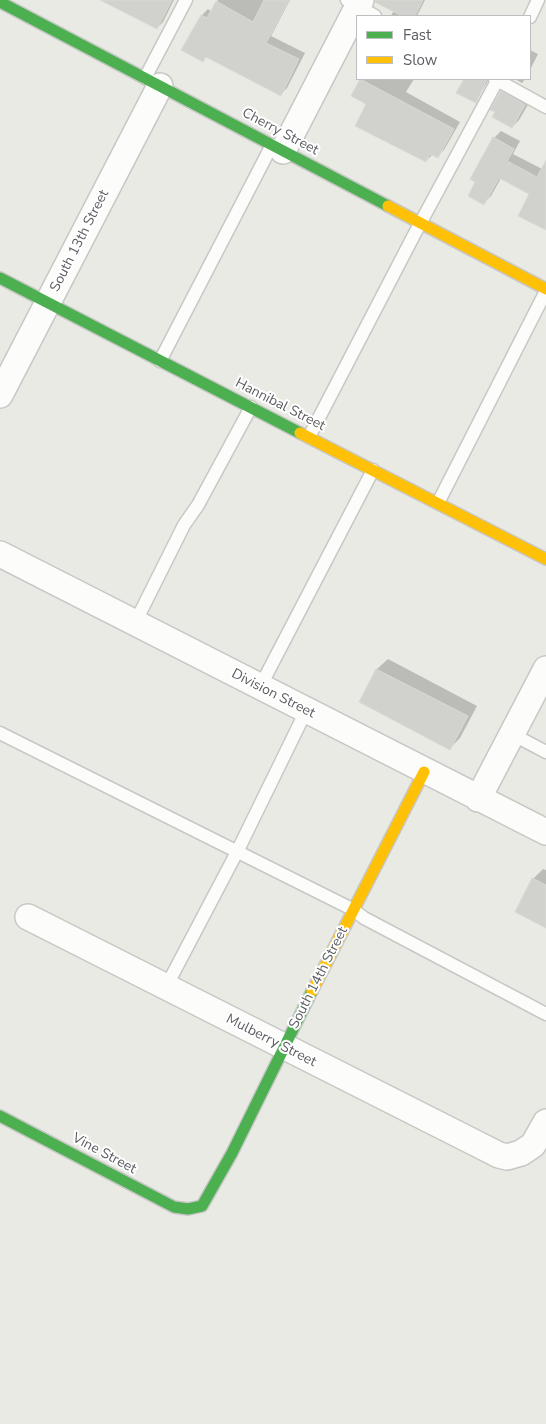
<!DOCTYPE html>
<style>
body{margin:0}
#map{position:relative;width:546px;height:1424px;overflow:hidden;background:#eaeae5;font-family:"Nunito Sans",sans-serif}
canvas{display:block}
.legend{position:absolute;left:356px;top:15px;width:175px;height:65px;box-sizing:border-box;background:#fff;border:1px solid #bdbec0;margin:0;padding:6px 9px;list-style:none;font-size:15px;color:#5b5d62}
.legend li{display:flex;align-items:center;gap:10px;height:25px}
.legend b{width:25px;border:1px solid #bdbec0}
</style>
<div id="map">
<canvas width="546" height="1424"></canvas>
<ul class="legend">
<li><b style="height:6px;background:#4caf50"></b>Fast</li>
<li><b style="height:6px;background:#ffc107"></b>Slow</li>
</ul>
</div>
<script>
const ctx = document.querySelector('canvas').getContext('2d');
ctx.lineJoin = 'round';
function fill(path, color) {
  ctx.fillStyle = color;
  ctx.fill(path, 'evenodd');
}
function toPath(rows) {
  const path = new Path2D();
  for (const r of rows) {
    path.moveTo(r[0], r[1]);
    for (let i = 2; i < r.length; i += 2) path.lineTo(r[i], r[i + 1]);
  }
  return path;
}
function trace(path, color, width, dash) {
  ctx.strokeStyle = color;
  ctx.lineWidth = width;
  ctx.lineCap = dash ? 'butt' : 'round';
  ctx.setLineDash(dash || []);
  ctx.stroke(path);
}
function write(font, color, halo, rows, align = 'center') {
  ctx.font = font + ' "Nunito Sans",sans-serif';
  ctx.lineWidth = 4;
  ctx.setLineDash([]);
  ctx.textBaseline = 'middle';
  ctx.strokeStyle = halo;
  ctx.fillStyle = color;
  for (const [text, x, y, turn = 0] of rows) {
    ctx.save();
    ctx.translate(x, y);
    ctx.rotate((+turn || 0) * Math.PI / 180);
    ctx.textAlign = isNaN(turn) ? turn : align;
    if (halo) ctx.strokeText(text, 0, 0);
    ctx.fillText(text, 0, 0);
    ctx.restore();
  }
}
fill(toPath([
 [102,0,174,0,163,22,157,28],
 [218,0,290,0,271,36,305,53,287,88,281,94,207,56,183,49,202,15,208,9,212,12],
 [399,0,425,0,417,16,391,16],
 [530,50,538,54,530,70],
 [361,79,414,79,406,92,460,122,444,150,437,156,433,154,426,161,368,104,353,96],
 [465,79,489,79,476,101,458,92],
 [515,79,525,79,522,83],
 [509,85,532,98,519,120,512,127,502,92],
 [501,131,520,141,513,154,546,171,546,229,531,193,501,178,491,196,484,203,494,138],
 [388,659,477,706,460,738,450,748,360,702,377,669],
 [543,869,546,870,546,927,533,879]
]), '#0003');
const building = toPath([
 [100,0,172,0,157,29,100,0],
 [264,0,289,0,266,43,299,59,281,96,206,57,203,62,181,50,201,15,207,18,216,1,253,22,264,0],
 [375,0,423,0,415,16,402,16,375,2,375,0],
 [360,79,454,129,438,158,430,154,426,162,355,126,366,104,351,96,360,79],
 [464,79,487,79,476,103,456,93,464,79],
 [501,91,525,105,512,128,492,117,495,112,490,110,501,91],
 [493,137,514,149,507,161,537,177,546,160,546,230,518,216,529,194,499,178,484,205,468,196,475,182,470,179,493,137],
 [376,669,468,716,450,750,359,702,376,669],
 [532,878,546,885,546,928,515,912,532,878]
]);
fill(building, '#d1d1ce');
trace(building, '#d9d9d4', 1);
const lane = toPath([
 [347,0,375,16],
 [530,17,538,0],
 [145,78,186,0],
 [495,79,546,107],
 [160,361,272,145],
 [309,437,414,235,498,79],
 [438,503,546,291],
 [135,623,184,525,198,505,251,407],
 [260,687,373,470],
 [0,733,354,910,364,918,546,1014],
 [512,734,546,752],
 [166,987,237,852,306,711]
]);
const street = toPath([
 [283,151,361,0],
 [0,395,160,86],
 [0,554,546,832],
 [478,799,546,669],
 [28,917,499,1155,507,1157,521,1153,533,1145,546,1122]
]);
const fast = toPath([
 [0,2,388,206],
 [0,278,300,433],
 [0,1116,174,1207,188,1209,202,1206,232,1153,312,991]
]);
const slow = toPath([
 [388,206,546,289],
 [300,433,546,559],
 [312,991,424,772]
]);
trace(lane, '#c7c7c5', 15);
trace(street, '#c7c7c5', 28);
trace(fast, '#c7c7c6', 14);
trace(slow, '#c7c7c6', 14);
trace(lane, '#fcfcfb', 12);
trace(street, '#fcfcfb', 25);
trace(fast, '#4caf50', 11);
trace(slow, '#ffc107', 11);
write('14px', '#5b5d62', '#fff', [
 ["Cherry Street",280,132,28],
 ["South 13th Street",80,241,-63],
 ["Hannibal Street",280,405,27],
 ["Division Street",273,694,27],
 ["South 14th Street",319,978,-63],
 ["Mulberry Street",271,1041,27],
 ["Vine Street",104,1154,28]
]);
</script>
